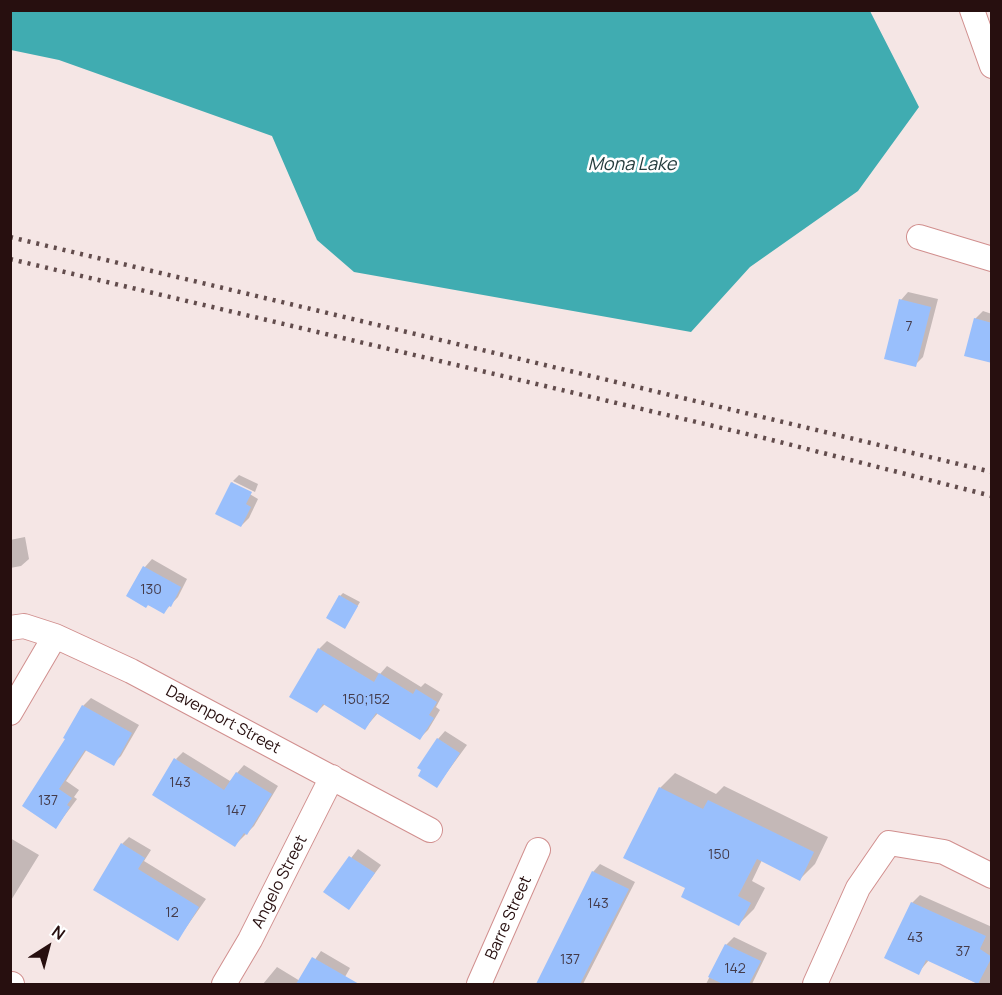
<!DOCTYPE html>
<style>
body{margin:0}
#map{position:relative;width:1002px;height:995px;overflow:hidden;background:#f5e6e5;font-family:Manrope,sans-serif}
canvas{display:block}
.frame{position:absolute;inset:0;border:12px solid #270f0f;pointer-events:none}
.north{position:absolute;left:18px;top:917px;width:60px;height:60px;-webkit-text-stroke:4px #fff;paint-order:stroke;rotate:36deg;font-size:16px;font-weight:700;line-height:24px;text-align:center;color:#270f0f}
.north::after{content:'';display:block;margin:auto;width:21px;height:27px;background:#270f0f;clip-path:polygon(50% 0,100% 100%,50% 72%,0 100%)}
</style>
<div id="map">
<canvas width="1002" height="995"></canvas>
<div class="frame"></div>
<div class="north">N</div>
</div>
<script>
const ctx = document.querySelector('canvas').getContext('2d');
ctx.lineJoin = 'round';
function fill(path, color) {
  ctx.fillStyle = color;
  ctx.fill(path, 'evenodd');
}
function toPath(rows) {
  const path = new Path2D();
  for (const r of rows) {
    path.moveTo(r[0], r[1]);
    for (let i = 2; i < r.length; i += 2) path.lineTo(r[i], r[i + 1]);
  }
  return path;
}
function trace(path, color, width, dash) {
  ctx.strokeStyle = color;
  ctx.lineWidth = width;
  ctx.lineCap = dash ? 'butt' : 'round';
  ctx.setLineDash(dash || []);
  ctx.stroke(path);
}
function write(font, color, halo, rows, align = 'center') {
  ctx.font = font + ' Manrope,sans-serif';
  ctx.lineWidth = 5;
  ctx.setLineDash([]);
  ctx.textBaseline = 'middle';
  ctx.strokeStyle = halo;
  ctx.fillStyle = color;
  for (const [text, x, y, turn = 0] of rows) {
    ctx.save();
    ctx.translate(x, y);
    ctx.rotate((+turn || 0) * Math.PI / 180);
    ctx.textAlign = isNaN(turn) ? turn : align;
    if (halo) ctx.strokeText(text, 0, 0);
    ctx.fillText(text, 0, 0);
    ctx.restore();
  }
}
fill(toPath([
 [11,10,870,11,919,107,858,191,750,267,691,332,354,272,317,240,272,136,59,60,11,50]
]), '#40acb1');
fill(toPath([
 [908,292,938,299,923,357,915,365,901,300],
 [983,311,992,314,992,362,975,319],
 [239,475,258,484,255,492,233,481],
 [233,482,233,484,258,499,249,518,241,526,232,483],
 [25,537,29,559,21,566,10,568,10,540],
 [152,559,187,579,178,597,164,612,128,596,145,567],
 [343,593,360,602,345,627,340,596],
 [327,641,380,674,387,666,421,687,425,683,443,694,436,707,440,710,428,730,420,738,378,713,365,728,325,704,317,712,319,649],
 [91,698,139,725,121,756,113,764,87,749,66,781,79,790,74,797,77,799,56,827,24,806,68,738,83,706],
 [445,731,467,745,437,786,423,770,438,739],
 [183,752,230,781,244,765,278,786,254,826,235,845,176,759],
 [675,773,716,794,724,786,828,837,815,864,800,879,762,860,752,881,765,888,754,909,739,924,687,887,660,788],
 [129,837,151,850,144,861,206,899,178,939,122,844],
 [10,838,39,855,10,902],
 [358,849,381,865,349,908,325,892],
 [600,864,635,882,583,984,538,984,593,872],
 [920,895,992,927,992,984,978,984,929,960,918,973,886,957,912,903],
 [734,937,767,953,752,984,706,984,726,945],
 [321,951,350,968,341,984,263,984,277,967,300,981]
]), '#0003');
fill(toPath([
 [899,299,931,307,916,367,884,359],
 [974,318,992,323,992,363,964,356],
 [231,482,252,492,246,504,251,507,241,527,215,514],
 [143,566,181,587,171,607,169,606,164,614,148,605,146,608,126,596],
 [339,595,358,606,345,629,326,618],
 [318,648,374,682,379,673,413,694,416,689,437,702,429,715,434,718,420,740,376,713,365,730,323,704,317,713,289,697],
 [82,705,132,733,114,766,85,750,59,789,72,798,67,805,70,807,56,829,22,806,65,739,63,738],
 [437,738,460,753,437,788,418,776,421,770,417,768],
 [174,758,224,790,236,772,272,794,247,835,244,833,235,847,152,795],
 [659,787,703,809,708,800,814,852,800,881,757,859,738,896,751,903,739,926,681,897,685,888,623,858],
 [121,843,145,858,138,869,199,907,178,941,93,890],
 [349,856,375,873,349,910,323,892],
 [592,871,629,889,580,984,536,984],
 [911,902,986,936,980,949,992,957,978,984,926,960,919,975,884,958],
 [725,944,761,961,749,984,723,984,708,977],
 [312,957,359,984,296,984]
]), '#99bffc');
const minor = toPath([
 [972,10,992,66],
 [919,237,992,259],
 [10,628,24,626,55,636,131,671,430,830],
 [10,713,55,636],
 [10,984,12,984],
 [224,984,250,940,332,777],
 [479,984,538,850],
 [815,984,858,888,889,843,944,852,992,876]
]);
trace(minor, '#d18f8e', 26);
trace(minor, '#fff', 24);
trace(toPath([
 [10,237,992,472],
 [10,259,764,438,992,496]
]), '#624c4c', 4.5, [3, 6]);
write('14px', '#443b4a', null, [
 ["7",909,327],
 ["130",151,590],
 ["150;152",366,700],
 ["143",180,783],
 ["137",48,801],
 ["147",236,811],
 ["150",719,855],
 ["143",598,904],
 ["12",172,913],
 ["43",915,938],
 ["37",963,952],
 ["137",570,960],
 ["142",735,969]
]);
write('16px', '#270f0f', '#fff', [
 ["Davenport Street",223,720,28],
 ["Angelo Street",280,882,-63],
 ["Barre Street",509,918,-66]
]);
write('italic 18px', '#253d3e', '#fff', [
 ["Mona Lake",632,165]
]);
</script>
